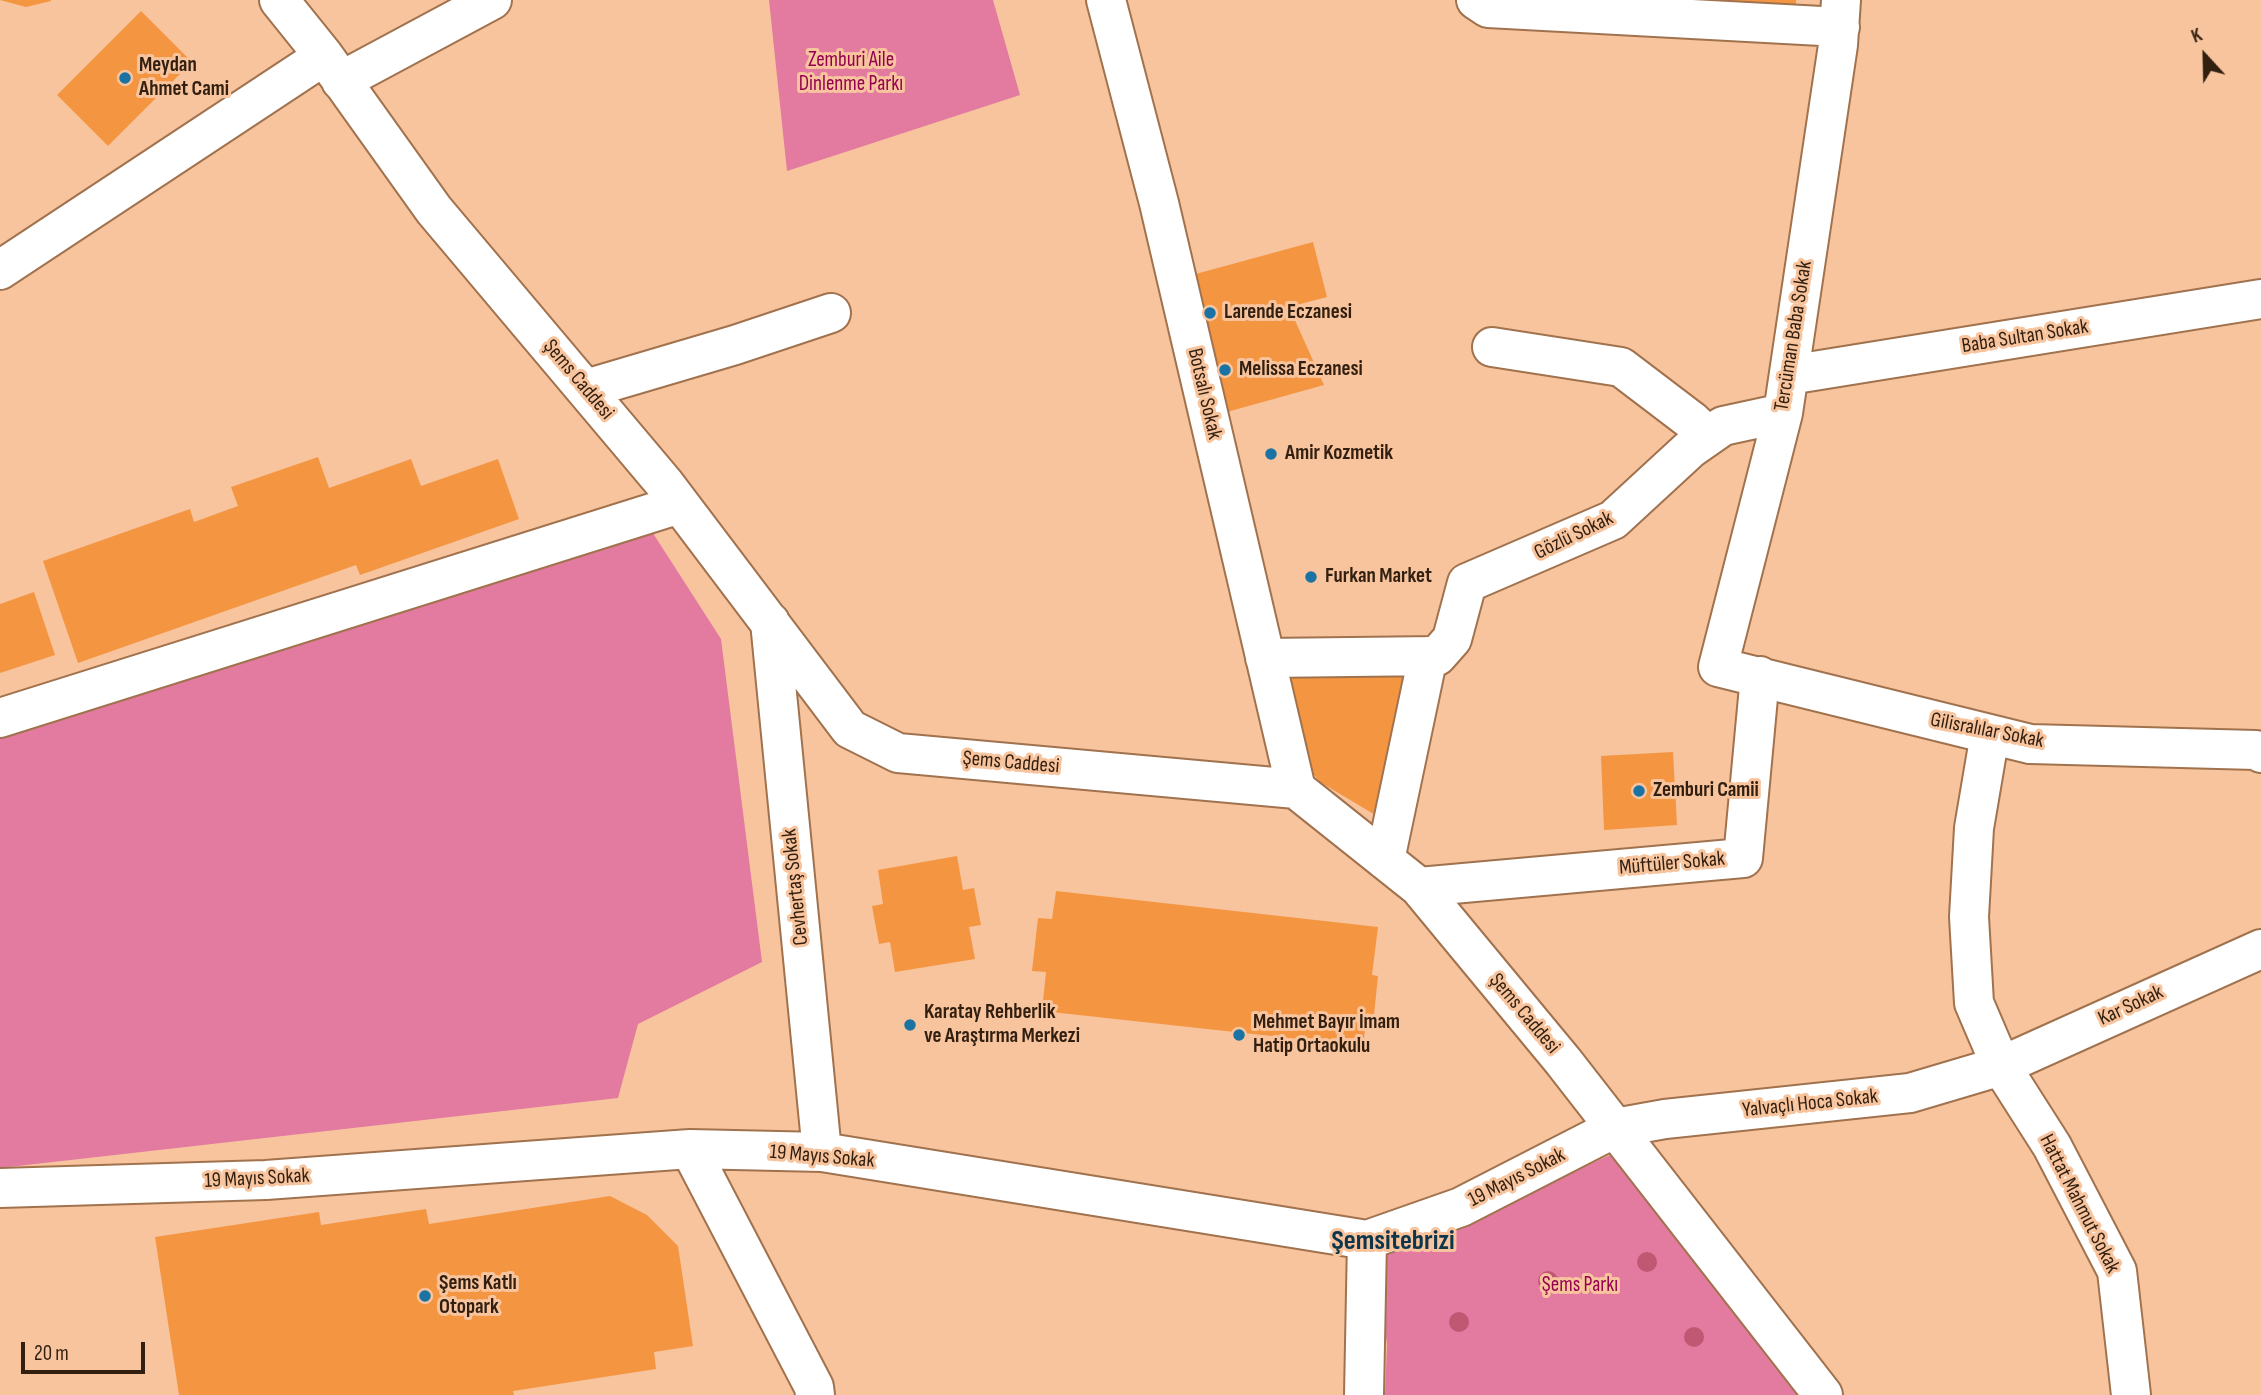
<!DOCTYPE html>
<meta charset="utf-8">
<style>
body{margin:0}
#map{position:relative;width:2261px;height:1395px;overflow:hidden;background:#f7c49e;font-family:"Sofia Sans Condensed",sans-serif}
canvas{display:block}
.north{position:absolute;left:2170px;top:21px;width:70px;height:70px;-webkit-text-stroke:5px #f7c49e;paint-order:stroke;rotate:338deg;font-size:19px;font-weight:700;line-height:28px;text-align:center;color:#321f10}
.north::after{content:'';display:block;margin:auto;width:24px;height:32px;background:#321f10;clip-path:polygon(50% 0,100% 100%,50% 72%,0 100%)}
.scale{position:absolute;left:21px;top:1342px;width:124px;height:32px;box-sizing:border-box;border:4px solid #321f10;border-top:0;padding-left:9px;font-size:21px;line-height:24px;white-space:nowrap;color:#321f10;-webkit-text-stroke:5px #f7c49e;paint-order:stroke}
</style>
<div id="map">
<canvas width="2261" height="1395"></canvas>
<div class="north">K</div>
<div class="scale">20 m</div>
</div>
<script>
const ctx = document.querySelector('canvas').getContext('2d');
ctx.lineJoin = 'round';
function fill(path, color) {
  ctx.fillStyle = color;
  ctx.fill(path, 'evenodd');
}
function toPath(rows) {
  const path = new Path2D();
  for (const r of rows) {
    path.moveTo(r[0], r[1]);
    for (let i = 2; i < r.length; i += 2) path.lineTo(r[i], r[i + 1]);
  }
  return path;
}
function trace(path, color, width, dash) {
  ctx.strokeStyle = color;
  ctx.lineWidth = width;
  ctx.lineCap = dash ? 'butt' : 'round';
  ctx.setLineDash(dash || []);
  ctx.stroke(path);
}
function write(font, color, halo, rows, align = 'center') {
  ctx.font = font + ' "Sofia Sans Condensed",sans-serif';
  ctx.lineWidth = 6;
  ctx.setLineDash([]);
  ctx.textBaseline = 'middle';
  ctx.strokeStyle = halo;
  ctx.fillStyle = color;
  for (const [text, x, y, turn = 0] of rows) {
    ctx.save();
    ctx.translate(x, y);
    ctx.rotate((+turn || 0) * Math.PI / 180);
    ctx.textAlign = isNaN(turn) ? turn : align;
    if (halo) ctx.strokeText(text, 0, 0);
    ctx.fillText(text, 0, 0);
    ctx.restore();
  }
}
fill(toPath([
 [769,0,993,0,1020,95,787,171],
 [649,527,721,639,762,962,638,1024,618,1098,0,1168,0,725],
 [1615,1153,1801,1395,1385,1395,1387,1345,1377,1258]
]), '#e37aa0');
fill(toPath([
 [0,0,51,0,51,1,26,7],
 [1729,0,1796,0,1796,11,1729,9],
 [141,11,192,62,108,146,57,95],
 [1313,242,1327,297,1289,307,1324,385,1227,412,1192,275],
 [318,457,329,488,411,459,421,486,498,459,519,519,360,575,356,565,78,663,43,561,190,509,194,522,238,506,231,487],
 [34,592,55,655,0,673,0,604],
 [1300,665,1412,678,1387,822,1320,782,1302,760,1286,675],
 [1673,752,1677,825,1604,830,1601,756],
 [957,856,963,890,974,888,981,925,969,927,975,959,895,972,890,942,879,944,872,906,883,904,878,870],
 [1056,891,1378,927,1372,975,1378,976,1374,1015,1367,1013,1363,1046,1042,1011,1046,972,1032,971,1038,918,1052,919],
 [610,1196,647,1215,678,1246,693,1346,654,1352,656,1369,513,1391,514,1395,179,1395,155,1237,319,1212,321,1225,426,1209,429,1224]
]), '#f49542');
const minor = toPath([
 [279,0,324,56,434,210,664,483,850,729,898,753,1296,789,1419,887,1563,1061,1823,1395],
 [1106,0,1159,203,1296,789],
 [1476,0,1488,8,1840,27],
 [1841,0,1838,45,1783,413,1718,667,2030,744,2256,750,2261,753],
 [341,81,492,0],
 [0,270,324,56],
 [1492,347,1621,367,1692,421,1708,436],
 [1789,375,2261,299],
 [586,389,735,345,831,313],
 [770,622,822,1152],
 [1265,658,1437,656,1452,639,1467,583,1613,520,1690,449,1723,426,1783,413],
 [0,718,680,504],
 [1990,734,1974,828,1969,917,1974,1003,2001,1066,2052,1146,2117,1271,2131,1395],
 [1385,860,1428,656],
 [1419,887,1743,858,1760,676],
 [690,1149,814,1387,815,1395],
 [0,1188,266,1180,690,1149,822,1152,1367,1240,1461,1207,1615,1128,1665,1119,1910,1093,2001,1066,2261,949],
 [1364,1395,1367,1240]
]);
trace(minor, '#a1724e', 42);
trace(minor, '#fff', 38);
ctx.fillStyle = '#c15873';
for (const [x, y] of [
 [1647,1262],
 [1548,1281],
 [1459,1322],
 [1694,1337]
]) {
  ctx.beginPath();
  ctx.arc(x, y, 10, 0, 2 * Math.PI);
  ctx.fill();
}
for (const [x, y, r, color] of [
 [125,78,7,"#1a73a2"],
 [1210,313,7,"#1a73a2"],
 [1225,370,7,"#1a73a2"],
 [1271,454,7,"#1a73a2"],
 [1311,577,7,"#1a73a2"],
 [1639,791,7,"#1a73a2"],
 [910,1025,7,"#1a73a2"],
 [1239,1035,7,"#1a73a2"],
 [425,1296,7,"#1a73a2"]
]) {
  const dot = new Path2D();
  dot.arc(x, y, r, 0, 2 * Math.PI);
  ctx.fillStyle = color;
  ctx.fill(dot);
  trace(dot, '#f7c49e', 2.5);
}
write('21px', '#950050', '#f7c49e', [
 ["Zemburi Aile",851,61],
 ["Dinlenme Parkı",851,85],
 ["Şems Parkı",1580,1286]
]);
write('bold 21px', '#321f10', '#f7c49e', [
 ["Meydan",139,66],
 ["Ahmet Cami",139,90],
 ["Larende Eczanesi",1224,313],
 ["Melissa Eczanesi",1239,370],
 ["Amir Kozmetik",1285,454],
 ["Furkan Market",1325,577],
 ["Zemburi Camii",1653,791],
 ["Karatay Rehberlik",924,1013],
 ["ve Araştırma Merkezi",924,1037],
 ["Mehmet Bayır İmam",1253,1023],
 ["Hatip Ortaokulu",1253,1047],
 ["Şems Katlı",439,1284],
 ["Otopark",439,1308]
], 'left');
write('21px', '#321f10', '#f7c49e', [
 ["Tercüman Baba Sokak",1794,336,-81],
 ["Baba Sultan Sokak",2025,337,-9],
 ["Şems Caddesi",578,380,50],
 ["Botsalı Sokak",1204,394,77],
 ["Gözlü Sokak",1574,536,-26],
 ["Gilisralılar Sokak",1987,731,11],
 ["Şems Caddesi",1011,763,5],
 ["Müftüler Sokak",1672,864,-5],
 ["Cevhertaş Sokak",796,887,-96],
 ["Kar Sokak",2131,1006,-25],
 ["Şems Caddesi",1524,1014,50],
 ["Yalvaçlı Hoca Sokak",1810,1104,-6],
 ["19 Mayıs Sokak",822,1157,5],
 ["19 Mayıs Sokak",1517,1178,-27],
 ["19 Mayıs Sokak",257,1179,-3],
 ["Hattat Mahmut Sokak",2079,1204,63]
]);
write('bold 28px', '#0d364d', '#f7c49e', [
 ["Şemsitebrizi",1393,1242]
]);
</script>
